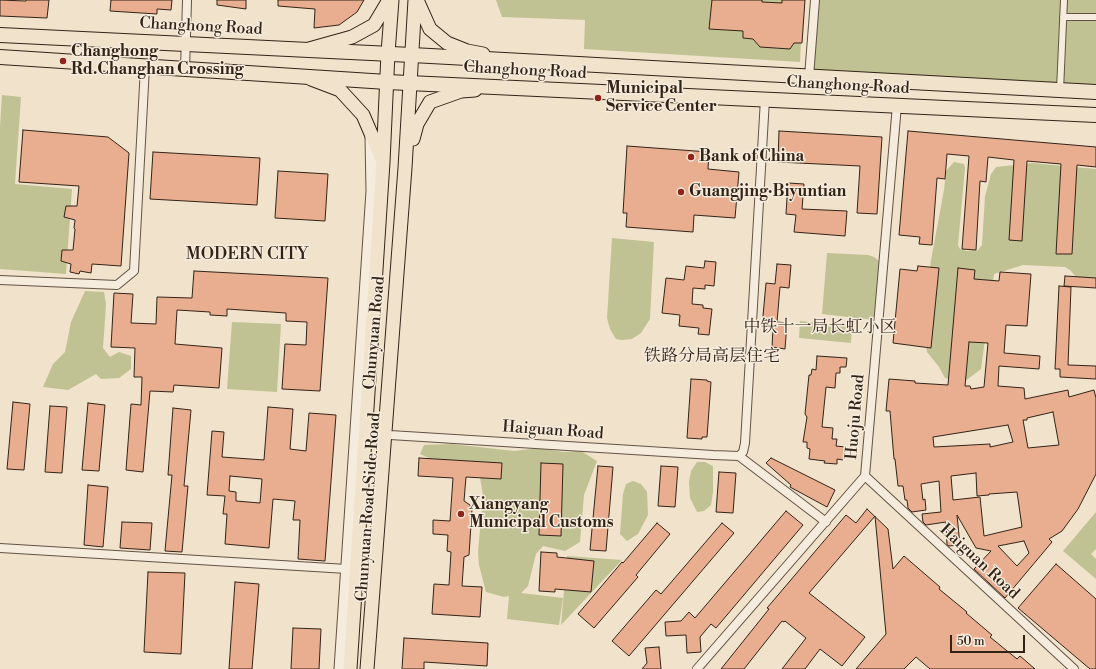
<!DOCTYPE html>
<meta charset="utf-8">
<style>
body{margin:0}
#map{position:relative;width:1096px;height:669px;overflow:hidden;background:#f1e2cb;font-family:"Libre Bodoni",serif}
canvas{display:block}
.scale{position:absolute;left:950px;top:635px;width:75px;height:18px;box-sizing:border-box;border:2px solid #322317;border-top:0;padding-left:5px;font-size:12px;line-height:14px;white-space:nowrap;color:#322317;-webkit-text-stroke:3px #f6ecdd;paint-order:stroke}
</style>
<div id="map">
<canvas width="1096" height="669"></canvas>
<div class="scale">50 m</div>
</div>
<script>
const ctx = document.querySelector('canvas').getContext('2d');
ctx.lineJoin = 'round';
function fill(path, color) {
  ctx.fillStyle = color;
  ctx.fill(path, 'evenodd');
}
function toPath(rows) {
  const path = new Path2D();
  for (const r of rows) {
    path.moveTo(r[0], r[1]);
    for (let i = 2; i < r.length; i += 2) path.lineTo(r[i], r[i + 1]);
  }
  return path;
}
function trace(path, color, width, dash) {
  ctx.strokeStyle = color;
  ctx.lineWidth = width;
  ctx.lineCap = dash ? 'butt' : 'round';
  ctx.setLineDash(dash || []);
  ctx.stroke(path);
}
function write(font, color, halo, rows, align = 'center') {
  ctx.font = font + ' "Libre Bodoni","Noto Serif SC",serif';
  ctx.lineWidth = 3;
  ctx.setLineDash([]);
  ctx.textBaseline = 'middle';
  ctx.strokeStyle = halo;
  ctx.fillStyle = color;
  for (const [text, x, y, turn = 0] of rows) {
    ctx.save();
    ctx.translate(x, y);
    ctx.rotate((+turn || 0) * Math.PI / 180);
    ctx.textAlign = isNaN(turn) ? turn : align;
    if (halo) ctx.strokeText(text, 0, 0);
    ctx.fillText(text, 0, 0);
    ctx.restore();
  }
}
fill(toPath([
 [496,0,803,0,800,62,584,49,585,20,502,17],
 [815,0,1096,0,1096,92,809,77],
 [2,95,21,97,15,184,72,189,66,274,0,269,0,127],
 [954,162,964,164,965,168,958,245,960,249,967,251,978,250,982,245,985,196,991,174,996,167,1032,163,1096,169,1096,285,1076,277,1071,271,1065,267,1023,265,994,274,981,369,964,382,945,378,939,367,927,352,923,325,931,260,944,190,946,171],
 [612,238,654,242,650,319,641,333,632,339,622,340,616,339,610,329,607,318],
 [827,253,868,255,874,257,879,261,874,320,822,314],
 [85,291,104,292,106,305,103,348,110,357,119,352,131,356,131,369,119,378,101,379,96,374,68,390,43,387,53,364,65,352,71,322],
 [800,321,852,326,851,343,799,338],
 [232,322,281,324,277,392,227,389],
 [452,444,514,451,540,448,563,452,581,451,597,461,584,495,580,542,565,551,543,546,536,554,528,586,521,593,563,598,559,625,507,619,509,596,504,597,486,592,479,565,478,552,483,496,479,471,442,464,420,454,424,445],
 [697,462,705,462,713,466,713,492,711,505,704,511,697,512,690,498,689,482,691,471],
 [633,481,641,484,647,492,648,515,638,534,627,541,620,534,623,494,626,484],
 [1096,512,1096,549,1091,554,1096,559,1096,579,1063,551],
 [567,556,622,560,561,625]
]), '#c0c293');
const building = toPath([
 [0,0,26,1,26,0,49,0,47,18,0,16,0,0],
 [111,0,172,0,171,10,157,9,157,14,110,11,111,0],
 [217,0,246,0,246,9,217,5,217,0],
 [278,0,364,0,357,12,339,25,314,28,315,9,278,6,278,0],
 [712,0,762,0,762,2,782,3,782,0,805,0,802,43,794,43,790,49,760,47,753,39,743,38,743,31,709,29,712,0],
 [23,130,108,137,129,153,121,266,92,264,91,273,80,271,79,274,70,272,71,264,61,261,62,250,73,250,75,229,74,228,75,220,64,217,66,206,77,206,79,186,19,182,23,130],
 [779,131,882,137,877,214,857,213,860,166,778,162,779,131],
 [908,131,1096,147,1096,167,1077,165,1072,254,1056,254,1061,164,1027,161,1022,241,1009,240,1014,160,988,157,986,182,980,181,976,250,962,249,969,156,947,154,945,179,937,178,932,245,919,244,920,237,899,235,908,131],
 [627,146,709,152,708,169,739,172,735,218,694,215,693,232,626,227,627,213,623,213,627,146],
 [153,152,260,158,257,205,150,199,153,152],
 [278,171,328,174,325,221,275,218,278,171],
 [788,183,804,184,802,209,847,211,845,236,794,232,796,215,786,214,788,183],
 [705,261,716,262,714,286,705,285,705,289,693,288,692,304,703,305,703,308,712,309,709,335,698,334,699,328,679,326,680,315,662,313,666,278,684,280,686,266,704,268,705,261],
 [777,264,791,265,789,288,780,287,777,322,787,323,785,349,772,347,773,328,762,327,766,283,775,284,777,264],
 [918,266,939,268,931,348,893,343,900,269,917,271,918,266],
 [958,268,975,270,974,279,999,281,1000,272,1031,274,1027,326,1006,325,1004,353,1040,356,1039,369,999,366,998,386,1024,388,1025,399,1068,390,1069,397,1094,390,1096,398,1096,474,1078,509,1062,531,1049,539,1052,542,1005,598,974,569,991,551,976,548,957,515,960,545,949,546,947,545,946,522,926,525,923,522,922,514,941,512,939,481,921,484,923,500,925,499,926,510,912,512,908,508,907,500,905,500,903,486,898,486,895,459,894,459,890,411,886,411,889,379,915,381,915,383,948,385,958,268],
 [969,342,988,343,984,387,971,389,970,386,965,386,969,342],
 [1053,412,1059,445,1028,448,1023,420,1027,420,1027,418,1053,412],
 [1008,425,1013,442,990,447,990,444,934,447,933,437,1008,425],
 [976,473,977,496,989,495,989,494,1017,492,1022,527,984,536,980,497,953,500,951,476,976,473],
 [1024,541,1029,553,1017,566,998,546,1024,541],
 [194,271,328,278,320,391,282,389,285,344,306,345,307,322,286,321,286,313,227,309,227,316,210,315,210,312,177,310,175,344,222,348,219,388,174,385,173,392,150,391,143,472,126,470,131,404,141,405,142,377,134,377,135,348,111,347,114,293,133,294,131,323,156,324,157,297,192,298,194,271],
 [1065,276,1096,278,1096,288,1064,286,1065,276],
 [1059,286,1071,287,1068,365,1096,366,1096,379,1060,377,1060,369,1055,369,1059,286],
 [817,356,847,358,846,367,840,367,840,373,836,373,835,388,826,387,822,427,833,428,832,439,837,439,836,446,845,447,843,460,837,459,837,464,824,463,825,461,809,459,810,449,807,448,807,442,803,442,807,417,805,414,809,375,811,375,812,369,816,370,817,356],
 [691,379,707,380,707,381,711,382,707,437,702,437,702,439,687,438,691,379],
 [13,402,30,404,24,470,7,469,13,402],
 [88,403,105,405,99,471,82,470,88,403],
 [50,406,67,407,62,473,45,472,50,406],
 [268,407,293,409,290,449,306,451,309,413,336,415,325,561,298,559,300,520,293,520,295,501,273,499,269,548,225,544,227,514,223,514,225,496,207,495,212,431,224,432,222,457,264,460,268,407],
 [230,476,262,479,260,503,236,501,236,492,229,491,230,476],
 [173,408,191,410,184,486,188,486,182,552,165,551,172,475,168,475,173,408],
 [419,458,502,463,501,479,466,477,464,501,470,505,472,509,469,555,464,557,462,586,482,587,480,617,432,614,434,584,449,585,451,552,447,551,448,535,433,534,433,520,450,521,453,478,418,476,419,458],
 [771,458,835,490,827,507,790,487,791,485,766,463,771,458],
 [541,463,563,464,561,536,539,535,541,463],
 [598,466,613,467,606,551,590,550,598,466],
 [661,466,678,467,675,507,658,506,661,466],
 [719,472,736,473,733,513,716,512,719,472],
 [88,485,108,487,103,547,84,545,88,485],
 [867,509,888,529,893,569,904,556,940,587,939,589,967,612,966,613,992,635,990,637,1017,659,1020,656,1035,669,930,669,916,657,904,669,856,669,886,634,875,516,809,593,865,637,842,666,820,649,805,669,782,669,806,638,785,621,784,622,782,621,744,669,721,669,769,609,767,608,846,515,856,523,867,509],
 [786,511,803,525,716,628,711,624,700,637,701,652,687,653,686,635,666,636,665,622,681,621,689,612,695,618,786,511],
 [122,522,152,523,150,550,120,548,122,522],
 [657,523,670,534,636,575,638,577,594,628,578,614,622,562,623,563,657,523],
 [722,523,734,533,629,656,612,641,656,590,661,594,722,523],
 [541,552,557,553,557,557,594,561,591,592,555,589,555,592,539,591,541,552],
 [1056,564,1096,599,1096,669,1090,669,1018,608,1056,564],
 [148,572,185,573,181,654,144,652,148,572],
 [235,582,259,584,252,669,229,669,235,582],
 [293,628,321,629,319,669,291,669,293,628],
 [404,638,488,643,487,666,424,662,424,669,402,669,404,638],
 [659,647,661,669,642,669,647,663,645,648,659,647]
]);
fill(building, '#e9ae90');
trace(building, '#322317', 1);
const pedestrian = toPath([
 [1063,17,1096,17],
 [1060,90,1064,0]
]);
const minor = toPath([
 [185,70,187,0],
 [809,77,815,0],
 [0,280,117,285,134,271,145,67],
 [365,432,390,435,713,455,739,456,826,522],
 [739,456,743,452,745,443,765,99],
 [865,476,1074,669],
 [0,548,347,569],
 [697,669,865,476,897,105]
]);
const tertiary = toPath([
 [340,669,372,191,371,137]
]);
const primary = toPath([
 [417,0,430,29,447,43,467,51,483,54],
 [309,49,352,37,374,25,389,0],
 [311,79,340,90,363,115,382,159],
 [413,139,417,124,430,102,461,91,475,90],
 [350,669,383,162,388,53,392,0],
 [367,669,405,168,415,0]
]);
const trunk = toPath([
 [0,35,412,55,1096,92],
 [0,57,387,82,1096,115]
]);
trace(pedestrian, '#625344', 8);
trace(minor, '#625344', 10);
trace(tertiary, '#625344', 13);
trace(primary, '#322317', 15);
trace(trunk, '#322317', 16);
trace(pedestrian, '#f6ecdd', 6);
trace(minor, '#f6ecdd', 8);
trace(tertiary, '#f6ecdd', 11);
trace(primary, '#f1e2cb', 13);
trace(trunk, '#f1e2cb', 14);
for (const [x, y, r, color] of [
 [63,61,4,"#8f2418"],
 [598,98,4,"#8f2418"],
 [691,157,4,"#8f2418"],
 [681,192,4,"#8f2418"],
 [461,514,4,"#8f2418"]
]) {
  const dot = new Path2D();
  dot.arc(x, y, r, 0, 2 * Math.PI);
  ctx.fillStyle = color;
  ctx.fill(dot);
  trace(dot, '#f6ecdd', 1.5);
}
write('16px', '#322317', '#f6ecdd', [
 ["Changhong Road",201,27,3],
 ["Changhong Road",525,71,3],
 ["Changhong Road",848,86,3],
 ["Chunyuan Road",375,333,-85],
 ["Huoju Road",856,417,-85],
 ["Haiguan Road",553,431,4],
 ["Chunyuan Road Side Road",369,507,-86],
 ["Haiguan Road",979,562,43]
]);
write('bold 16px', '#322317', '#f6ecdd', [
 ["Changhong",71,52],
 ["Rd.Changhan Crossing",71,70],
 ["Municipal",606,89],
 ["Service Center",606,107],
 ["Bank of China",699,157],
 ["Guangjing·Biyuntian",689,192],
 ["Xiangyang",469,505],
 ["Municipal Customs",469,523]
], 'left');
write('17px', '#322317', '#f6ecdd', [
 ["MODERN CITY",247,255],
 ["中铁十一局长虹小区",820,328],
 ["铁路分局高层住宅",712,357]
]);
</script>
